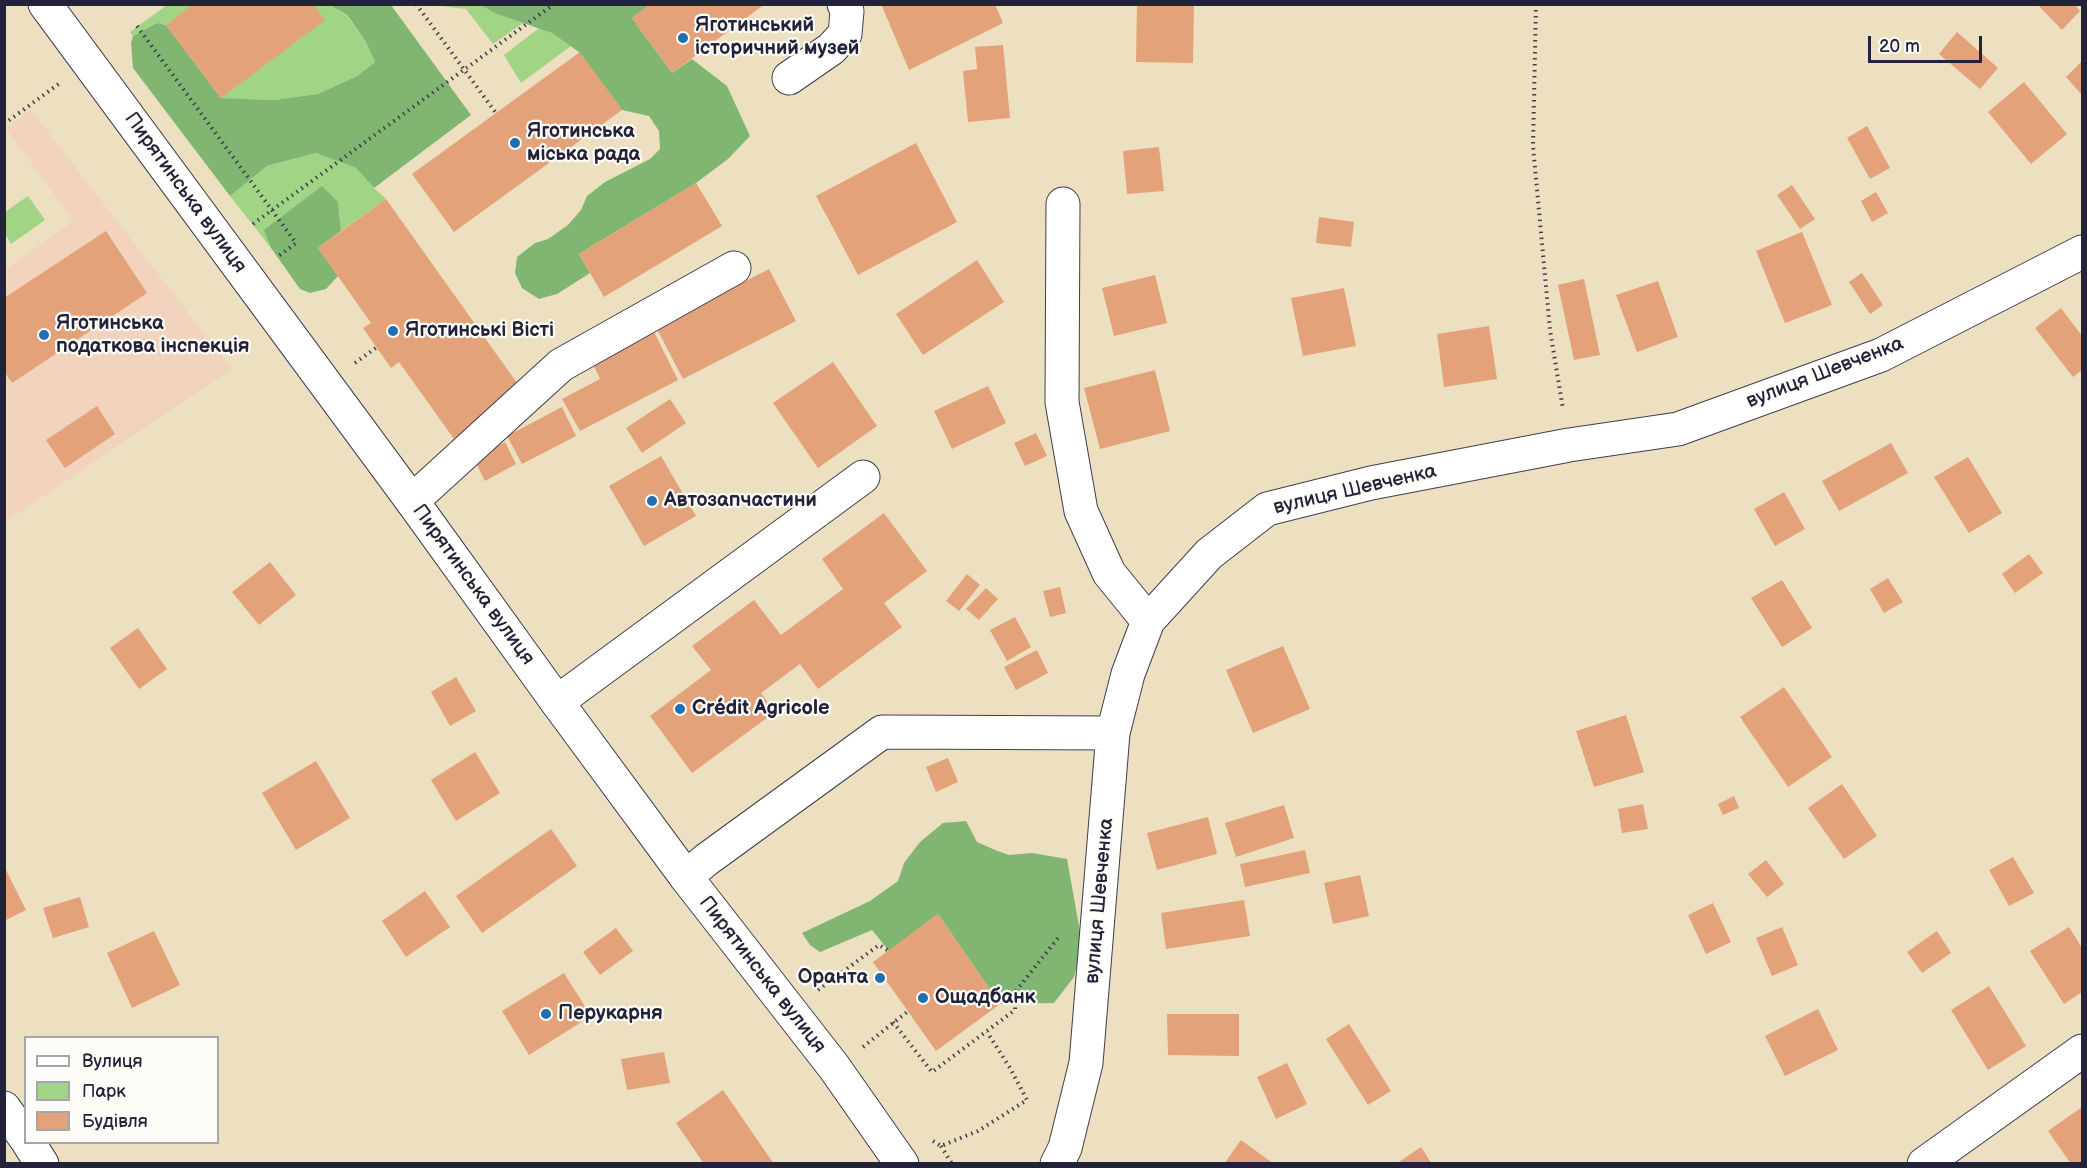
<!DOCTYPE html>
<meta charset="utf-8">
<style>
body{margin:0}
#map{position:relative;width:2087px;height:1168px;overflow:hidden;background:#ece0c0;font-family:"Balsamiq Sans",sans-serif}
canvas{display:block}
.frame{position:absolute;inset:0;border:6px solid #22223b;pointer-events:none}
.legend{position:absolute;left:24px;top:1036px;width:195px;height:108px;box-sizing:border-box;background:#fdfcf7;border:2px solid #a5a5ac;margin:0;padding:8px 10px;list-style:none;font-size:18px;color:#22223b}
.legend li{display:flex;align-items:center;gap:12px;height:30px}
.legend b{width:30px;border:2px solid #a5a5ac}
.scale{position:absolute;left:1868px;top:36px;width:114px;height:27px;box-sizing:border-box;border:3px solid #22223b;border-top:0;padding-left:8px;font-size:18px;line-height:21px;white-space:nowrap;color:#22223b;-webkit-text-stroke:4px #fdfcf7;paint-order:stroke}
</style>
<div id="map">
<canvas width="2087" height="1168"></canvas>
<div class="frame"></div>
<ul class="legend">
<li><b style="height:8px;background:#fff"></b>Вулиця</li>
<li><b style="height:16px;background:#a1d484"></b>Парк</li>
<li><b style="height:16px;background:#e3a279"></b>Будівля</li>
</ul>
<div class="scale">20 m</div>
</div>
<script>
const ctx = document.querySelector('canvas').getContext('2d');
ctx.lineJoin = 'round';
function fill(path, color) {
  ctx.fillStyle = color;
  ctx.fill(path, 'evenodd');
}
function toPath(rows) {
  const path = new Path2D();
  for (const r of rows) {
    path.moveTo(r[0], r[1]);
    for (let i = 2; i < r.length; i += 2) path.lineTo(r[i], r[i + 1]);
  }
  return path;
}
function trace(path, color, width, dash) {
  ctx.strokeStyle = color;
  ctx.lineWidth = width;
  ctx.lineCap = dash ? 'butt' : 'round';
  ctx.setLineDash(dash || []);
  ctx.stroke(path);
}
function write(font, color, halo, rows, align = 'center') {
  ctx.font = font + ' "Balsamiq Sans",sans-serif';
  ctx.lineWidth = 4.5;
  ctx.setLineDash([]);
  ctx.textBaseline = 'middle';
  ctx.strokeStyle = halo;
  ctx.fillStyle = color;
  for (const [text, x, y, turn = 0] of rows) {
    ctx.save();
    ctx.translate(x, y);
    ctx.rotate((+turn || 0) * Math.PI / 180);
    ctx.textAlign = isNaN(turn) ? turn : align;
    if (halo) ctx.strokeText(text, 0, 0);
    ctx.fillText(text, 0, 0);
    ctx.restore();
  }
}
fill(toPath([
 [31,110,232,369,5,522,5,270,73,221,6,128]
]), '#f2d4be');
fill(toPath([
 [167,5,194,5,166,25,155,23,133,36,130,32],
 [313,5,330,5,346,15,366,42,375,62,357,76,318,94,274,100,221,98],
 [433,5,481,5,494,13,523,23,493,44,466,9],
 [539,28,552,33,571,46,521,83,504,55],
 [316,153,356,168,374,188,386,199,341,231,338,202,265,230,271,248,230,196,267,166],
 [28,196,45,220,11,244,5,234,5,212]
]), '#a1d484');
fill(toPath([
 [330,5,391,5,471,115,374,188,356,168,316,153,267,166,230,196,133,68,131,43,133,36,156,23,166,25,221,98,274,100,318,94,357,76,375,62,366,42,347,15],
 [481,5,650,5,632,18,672,73,692,59,727,86,750,136,728,159,696,183,579,254,590,273,557,294,539,299,522,288,515,273,517,257,535,243,548,239,568,225,581,210,587,196,605,182,650,159,660,149,659,131,649,116,622,110,579,52,552,33,494,13],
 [322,186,338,202,341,231,318,248,338,276,326,289,310,293,300,289,271,248,264,230],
 [966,821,977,842,995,850,1009,855,1032,853,1067,859,1082,943,1074,977,1054,1003,1000,1004,938,914,889,951,872,930,820,952,810,945,802,933,870,901,898,881,904,863,920,842,943,823]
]), '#80b672');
fill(toPath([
 [194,4,313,4,325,20,221,98,166,25],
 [650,4,765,4,672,73,632,18],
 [881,4,995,4,1003,23,909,70],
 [1137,4,1194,4,1193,63,1136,62],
 [2037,4,2074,4,2080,11,2062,30],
 [1957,32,1998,68,1980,89,1939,54],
 [1003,45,1010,118,968,122,963,71,977,69,975,47],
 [580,52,622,110,454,232,412,174],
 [2082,61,2082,95,2066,77],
 [2024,82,2067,134,2031,164,1988,112],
 [1867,126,1890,168,1870,179,1847,138],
 [916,143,957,222,858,275,816,196],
 [1159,147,1164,191,1127,194,1123,151],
 [696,183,722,226,604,297,579,254],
 [1792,185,1815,219,1800,229,1777,195],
 [1876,192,1888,213,1872,222,1861,201],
 [386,199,522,390,454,439,399,362,391,368,363,328,371,323,318,248],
 [1319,217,1354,222,1351,247,1316,243],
 [106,231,147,293,12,383,4,371,4,298],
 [1802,232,1832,305,1785,323,1756,251],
 [977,260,1004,302,923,355,896,314],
 [769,269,796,321,683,379,656,327],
 [1862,273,1883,305,1870,314,1849,282],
 [1155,275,1167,323,1114,336,1102,288],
 [1584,279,1600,355,1574,360,1558,285],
 [1658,281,1678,337,1637,352,1616,295],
 [1344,288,1356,346,1303,356,1291,298],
 [2061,308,2082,336,2082,370,2073,377,2035,328],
 [1489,326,1497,379,1444,387,1437,334],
 [654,332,678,380,580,431,562,399,600,379,593,364],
 [833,362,877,426,818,468,773,403],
 [1155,370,1170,431,1100,449,1084,388],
 [988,386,1006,423,952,449,934,411],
 [670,399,686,423,642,453,626,428],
 [97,406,115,434,65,468,46,440],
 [562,407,576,436,522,464,507,436],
 [1036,433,1047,456,1025,466,1014,443],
 [505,442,516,464,485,481,474,459],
 [1891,443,1908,473,1839,511,1822,481],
 [661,456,696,516,644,546,609,486],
 [1968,457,2002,513,1969,533,1934,477],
 [1784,492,1805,529,1775,546,1754,509],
 [884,513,927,571,884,603,902,627,818,689,800,664,761,693,775,712,692,773,650,716,711,670,692,646,754,600,781,635,843,589,822,559],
 [2029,554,2043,573,2015,593,2002,574],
 [270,562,296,595,259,625,232,592],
 [967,574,980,585,959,611,946,601],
 [1888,578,1903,602,1884,613,1870,589],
 [1782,580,1812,628,1782,647,1751,598],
 [1060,587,1066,613,1050,617,1043,591],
 [986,588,998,599,979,620,966,609],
 [1015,617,1031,647,1007,661,990,630],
 [138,628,167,669,139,689,110,648],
 [1283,646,1310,709,1253,733,1226,670],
 [1037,650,1048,673,1016,690,1004,667],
 [456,677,476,711,450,726,431,692],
 [1784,687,1832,757,1788,787,1740,717],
 [1626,715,1644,772,1594,787,1576,731],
 [475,752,500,793,456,821,431,780],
 [948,758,958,782,936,792,926,767],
 [316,761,350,818,296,850,262,793],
 [1842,784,1877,836,1844,859,1808,808],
 [1734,796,1739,808,1723,815,1718,804],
 [1643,804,1648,829,1622,833,1618,809],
 [1284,805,1294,838,1236,857,1225,823],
 [1208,817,1217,854,1157,870,1147,833],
 [551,829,577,866,482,933,456,896],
 [1305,850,1310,873,1245,887,1240,864],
 [2013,857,2034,893,2009,906,1989,870],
 [1766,860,1784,884,1767,897,1748,874],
 [4,866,26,910,4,921],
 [1360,875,1369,916,1333,924,1324,883],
 [425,891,450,927,406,957,382,921],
 [80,897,89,927,53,938,43,908],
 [1244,900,1250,936,1166,949,1161,913],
 [1713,903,1731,942,1706,954,1688,915],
 [938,914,1000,1004,936,1051,873,962],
 [1782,927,1798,965,1772,976,1756,938],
 [2069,927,2082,948,2082,992,2064,1004,2030,951],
 [616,928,633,951,600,975,583,952],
 [154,931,180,985,132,1008,107,953],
 [1937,931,1951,953,1922,973,1907,952],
 [564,973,591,1016,529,1055,502,1011],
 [1989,986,2026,1046,1988,1070,1951,1010],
 [1818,1009,1838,1050,1785,1076,1765,1036],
 [1167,1014,1239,1014,1239,1056,1168,1055],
 [1349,1024,1391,1091,1368,1105,1326,1039],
 [664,1052,670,1083,627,1090,621,1059],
 [1287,1063,1307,1104,1276,1119,1257,1077],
 [723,1090,774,1164,704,1164,676,1123],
 [2082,1107,2082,1164,2071,1164,2048,1131],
 [1241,1140,1274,1164,1224,1164],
 [1421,1147,1432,1164,1396,1164]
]), '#e3a279');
const minor = toPath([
 [789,78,831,49,845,34,847,11,844,4],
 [1063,204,1062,402,1081,511,1109,573,1148,621],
 [412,501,561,365,734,268],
 [557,702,863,477],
 [686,877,706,860,882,732,1113,733],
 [4,1108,26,1139],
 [28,1142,42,1164],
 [1057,1164,1065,1148,1086,1063,1113,733,1128,674,1148,621,1209,554,1267,509,1371,483,1569,445,1678,429,1881,355,2082,252],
 [1924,1164,2082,1051]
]);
const major = toPath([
 [45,4,412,501,557,702,686,877,834,1067,902,1164]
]);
trace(minor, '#403e4f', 35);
trace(major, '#403e4f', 35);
trace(toPath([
 [416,4,496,113],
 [1536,4,1533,146,1550,330,1563,409],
 [137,26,296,243,276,258],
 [4,124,60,83],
 [253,224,554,4],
 [355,363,377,347],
 [818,990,879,945,889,951],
 [893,1022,932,1072,1015,1010,1016,991,1058,938],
 [863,1047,907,1012],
 [933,1141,941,1146,978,1131,1027,1100,1010,1068,987,1032],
 [941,1146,952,1164]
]), '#403e4f', 4, [1.5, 4.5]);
trace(minor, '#fff', 33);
trace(major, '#fff', 33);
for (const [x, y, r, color] of [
 [683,38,6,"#1f6fb2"],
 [515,143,6,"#1f6fb2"],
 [393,331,6,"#1f6fb2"],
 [44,335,6,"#1f6fb2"],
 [652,501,6,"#1f6fb2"],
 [680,709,6,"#1f6fb2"],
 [880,978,6,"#1f6fb2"],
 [923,998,6,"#1f6fb2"],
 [546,1014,6,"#1f6fb2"]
]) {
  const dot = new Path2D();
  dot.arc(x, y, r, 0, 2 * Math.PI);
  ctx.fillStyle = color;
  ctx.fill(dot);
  trace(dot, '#fdfcf7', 2);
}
write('bold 20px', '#22223b', '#fdfcf7', [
 ["Яготинський",695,26],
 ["історичний музей",695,49],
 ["Яготинська",527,132],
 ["міська рада",527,155],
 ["Яготинська",56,324],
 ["податкова інспекція",56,347],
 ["Яготинські Вісті",405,331],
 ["Автозапчастини",664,501],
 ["Crédit Agricole",692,709],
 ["Оранта",868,978,"right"],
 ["Ощадбанк",935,998],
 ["Перукарня",558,1014]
], 'left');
write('20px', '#22223b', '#fdfcf7', [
 ["Пирятинська вулиця",185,193,54],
 ["вулиця Шевченка",1825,373,-21],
 ["вулиця Шевченка",1355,490,-13],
 ["Пирятинська вулиця",473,585,54],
 ["вулиця Шевченка",1100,901,-85],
 ["Пирятинська вулиця",762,975,52]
]);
</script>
